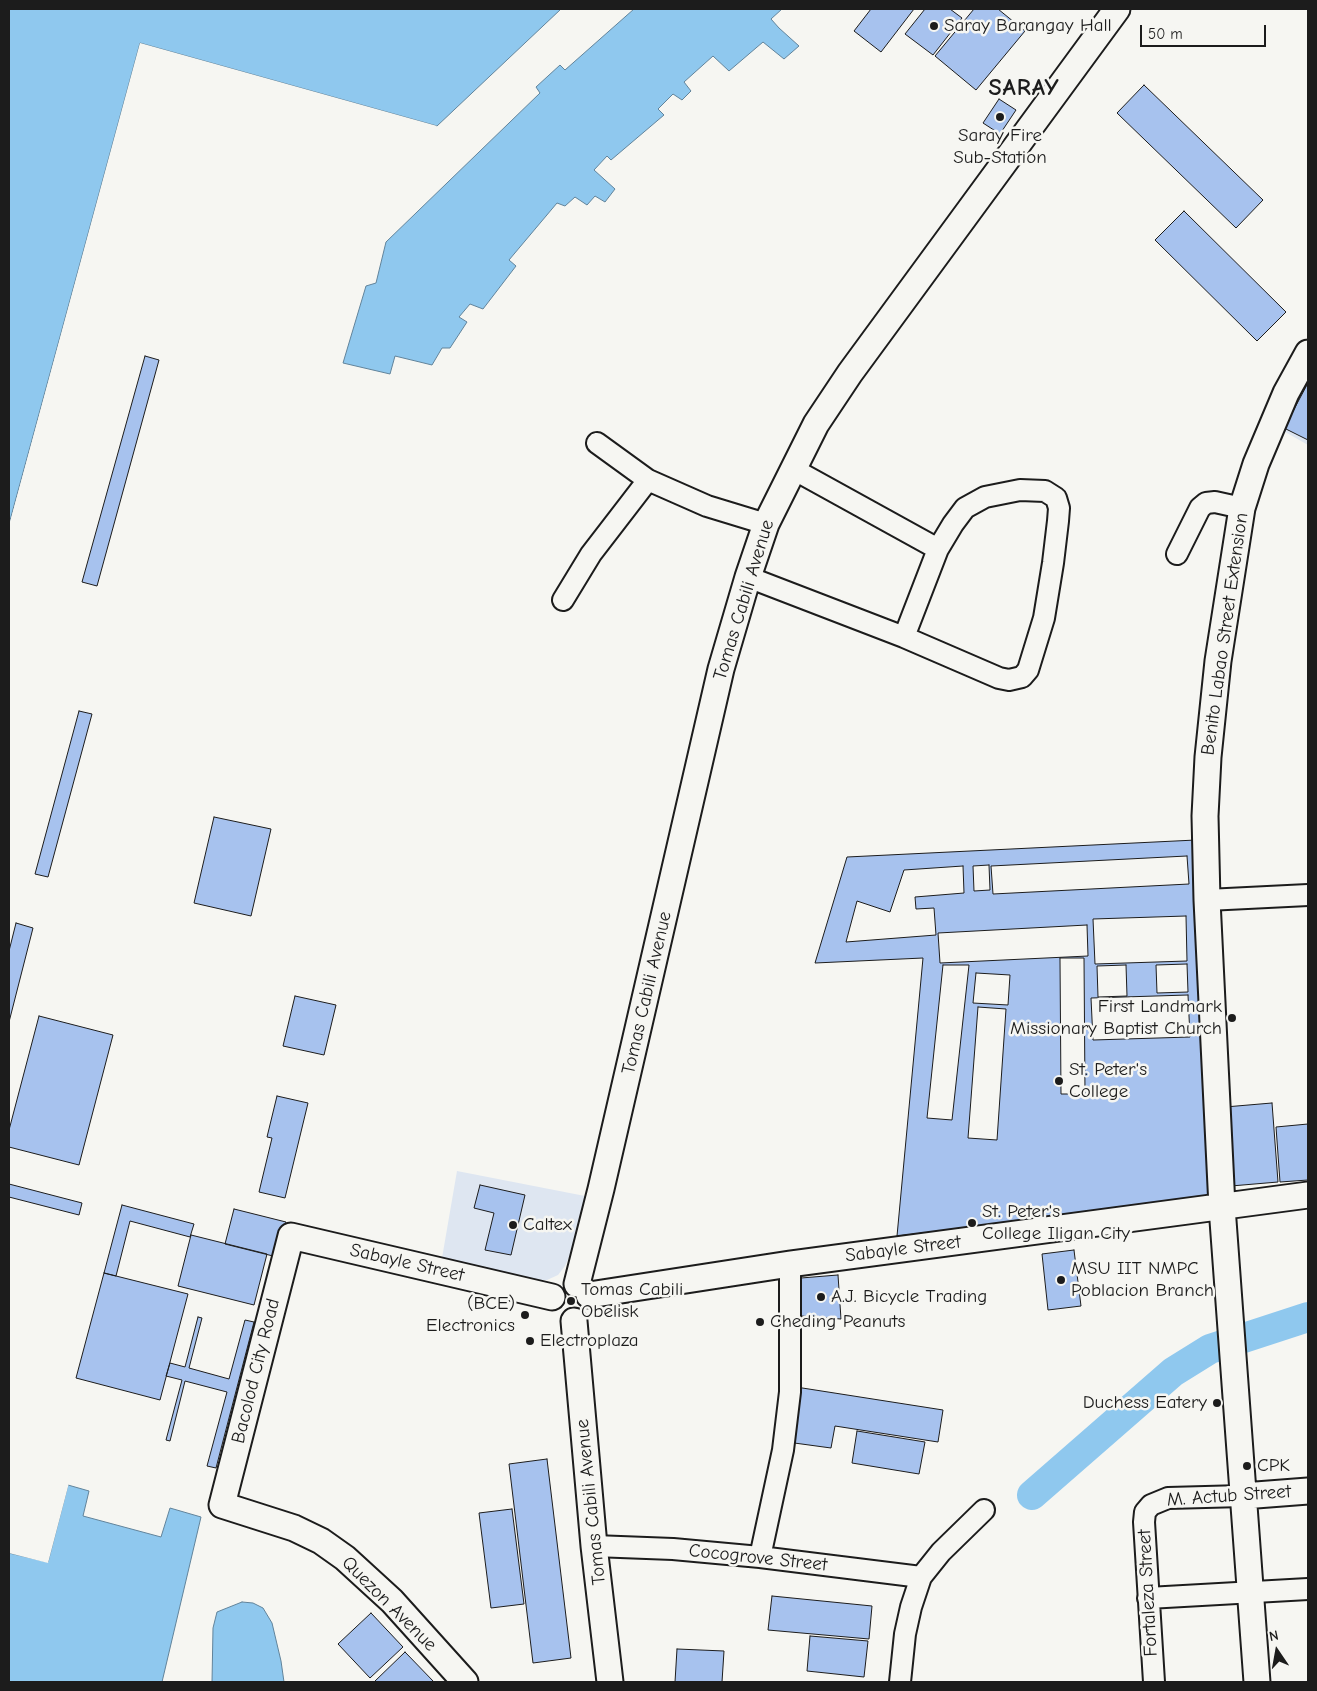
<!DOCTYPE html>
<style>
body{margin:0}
#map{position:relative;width:1317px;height:1691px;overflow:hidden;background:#f6f6f2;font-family:"Comic Neue",sans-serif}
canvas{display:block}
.frame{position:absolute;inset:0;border:10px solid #1c1c1c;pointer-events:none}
.north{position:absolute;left:1252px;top:1626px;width:50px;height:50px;-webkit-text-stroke:4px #f6f6f2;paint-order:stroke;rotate:348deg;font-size:14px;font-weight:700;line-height:20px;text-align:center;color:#1c1c1c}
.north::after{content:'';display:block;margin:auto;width:18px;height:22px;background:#1c1c1c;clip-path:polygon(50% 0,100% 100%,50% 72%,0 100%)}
.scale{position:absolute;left:1140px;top:25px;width:126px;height:22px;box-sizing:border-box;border:2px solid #1c1c1c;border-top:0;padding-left:6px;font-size:15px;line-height:18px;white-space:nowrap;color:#1c1c1c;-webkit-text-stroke:4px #f6f6f2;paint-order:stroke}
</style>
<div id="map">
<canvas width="1317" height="1691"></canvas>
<div class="frame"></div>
<div class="north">N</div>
<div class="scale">50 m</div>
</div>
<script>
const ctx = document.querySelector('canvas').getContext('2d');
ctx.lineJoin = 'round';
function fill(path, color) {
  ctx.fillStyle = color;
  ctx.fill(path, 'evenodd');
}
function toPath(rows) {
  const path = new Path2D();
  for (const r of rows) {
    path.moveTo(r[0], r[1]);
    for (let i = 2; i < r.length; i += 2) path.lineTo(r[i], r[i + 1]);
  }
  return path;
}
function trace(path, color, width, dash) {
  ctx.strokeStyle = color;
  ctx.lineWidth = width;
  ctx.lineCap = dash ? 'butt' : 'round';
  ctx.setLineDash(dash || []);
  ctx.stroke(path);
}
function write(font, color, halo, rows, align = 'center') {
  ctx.font = font + ' "Comic Neue",sans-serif';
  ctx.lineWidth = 5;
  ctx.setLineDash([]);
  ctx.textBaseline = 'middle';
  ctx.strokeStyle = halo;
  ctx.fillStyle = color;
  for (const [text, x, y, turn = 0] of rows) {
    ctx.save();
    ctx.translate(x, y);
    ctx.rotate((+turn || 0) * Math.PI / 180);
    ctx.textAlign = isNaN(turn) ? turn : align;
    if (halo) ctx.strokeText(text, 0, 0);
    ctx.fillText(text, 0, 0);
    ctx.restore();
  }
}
fill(toPath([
 [1308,378,1308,445,1280,429],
 [457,1171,585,1196,570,1255,565,1266,558,1275,547,1280,534,1281,442,1258]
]), '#dee6f1');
const water = toPath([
 [9,9,561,9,437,126,140,43,9,524,9,9],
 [634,9,782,9,771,19,779,28,799,46,784,59,763,42,729,71,713,56,684,82,691,91,682,100,673,94,658,109,664,115,611,160,607,156,594,170,615,189,605,202,595,196,587,205,575,197,565,206,557,203,509,260,516,266,483,309,470,304,459,317,467,322,450,348,442,348,432,365,395,356,390,374,343,363,366,286,376,283,386,242,540,93,536,87,560,65,565,70,634,9],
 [68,1485,89,1491,83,1516,161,1537,170,1508,201,1517,162,1682,9,1682,9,1553,48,1562,68,1485],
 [242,1602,253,1603,263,1608,272,1623,281,1661,284,1682,212,1682,213,1628,217,1612,242,1602]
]);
fill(water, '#8fc8ee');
trace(water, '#61839a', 1);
fill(toPath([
 [140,43,437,126,435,128,141,46,11,524,9,526],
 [67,1483,69,1483,48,1563,9,1553,9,1550,46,1560]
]), '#f6f6f2');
trace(toPath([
 [1032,1495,1173,1372,1210,1349,1308,1317]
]), '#8fc8ee', 30);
const building = toPath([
 [871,9,914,9,881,52,854,31,871,9],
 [925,9,950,9,962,18,933,55,905,34,925,9],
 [974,9,998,9,1025,31,976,90,935,56,974,9],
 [1144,85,1263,200,1236,228,1117,113,1144,85],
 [999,99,1016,110,1000,134,983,123,999,99],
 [1184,211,1286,312,1257,341,1155,240,1184,211],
 [145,356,159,360,97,586,82,582,145,356],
 [1308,383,1308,440,1284,428,1308,383],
 [79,711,92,714,48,877,35,874,79,711],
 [214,817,271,829,251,916,194,903,214,817],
 [1196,840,1212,1199,897,1236,923,958,815,963,847,857,1196,840],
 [1187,856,1189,884,993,894,991,866,1187,856],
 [989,865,990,890,974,891,973,866,989,865],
 [963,866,964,893,915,897,916,909,934,908,936,935,846,942,857,901,890,912,904,870,963,866],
 [1186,916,1187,961,1095,964,1093,919,1186,916],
 [16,923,33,928,9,1022,9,951,16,923],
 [1087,925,1088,956,940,963,938,933,1087,925],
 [1060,958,1084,958,1085,1094,1061,1094,1060,958],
 [1187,964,1188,992,1157,993,1156,965,1187,964],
 [943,965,969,965,952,1120,927,1118,943,965],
 [1126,965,1127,996,1098,997,1097,966,1126,965],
 [976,973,1010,975,1008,1005,973,1003,976,973],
 [1188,995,1190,1037,1093,1040,1091,998,1188,995],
 [295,996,336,1005,324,1055,283,1046,295,996],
 [978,1007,1006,1009,997,1140,968,1138,978,1007],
 [39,1016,113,1035,79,1165,9,1147,9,1130,39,1016],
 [277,1096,308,1103,285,1198,259,1192,272,1138,267,1137,277,1096],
 [1272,1103,1278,1182,1231,1186,1225,1107,1272,1103],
 [1308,1124,1308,1180,1280,1182,1276,1127,1308,1124],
 [9,1184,82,1203,79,1215,9,1197,9,1184],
 [480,1185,525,1195,511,1255,485,1250,494,1213,474,1208,480,1185],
 [122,1205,194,1224,190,1237,130,1221,116,1276,104,1273,122,1205],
 [234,1209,286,1222,277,1257,225,1244,234,1209],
 [191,1235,267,1254,254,1305,178,1286,191,1235],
 [1074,1250,1081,1306,1048,1310,1042,1254,1074,1250],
 [104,1273,188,1294,160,1400,76,1378,104,1273],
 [838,1275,841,1319,801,1316,801,1278,838,1275],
 [198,1317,202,1318,189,1368,229,1379,245,1320,254,1322,216,1468,207,1466,227,1392,185,1381,170,1441,166,1440,182,1380,166,1376,170,1363,185,1367,198,1317],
 [796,1387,943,1410,938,1442,835,1426,831,1448,787,1442,796,1387],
 [857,1431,925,1442,919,1474,852,1463,857,1431],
 [547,1459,571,1658,533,1663,509,1464,547,1459],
 [512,1509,524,1604,491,1608,479,1513,512,1509],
 [772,1596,872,1606,869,1639,768,1630,772,1596],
 [371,1613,403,1647,370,1678,338,1644,371,1613],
 [810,1636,868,1641,864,1677,807,1671,810,1636],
 [677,1649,724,1651,722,1682,675,1682,677,1649],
 [405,1652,434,1682,374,1682,405,1652]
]);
fill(building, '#a7c2ee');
trace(building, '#1c1c1c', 1);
const minor = toPath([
 [597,443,648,480,707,506,766,524],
 [793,469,938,549],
 [1177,554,1200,508,1206,503,1215,502,1242,508],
 [748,577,904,637,999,678,1009,680,1022,677,1028,670,1044,618,1053,563,1058,521,1059,508,1056,498,1045,491,1020,490,985,497,965,508,953,524,938,549,904,637],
 [563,600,591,554,648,480],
 [1207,900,1308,895],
 [594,1546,673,1549,760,1557,921,1577],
 [760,1557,783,1450,790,1392,790,1264],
 [1148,1598,1308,1589],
 [900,1682,905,1634,911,1607,921,1577,941,1552,984,1510],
 [1154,1682,1144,1522,1145,1512,1151,1505,1168,1498,1243,1496]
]);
const tertiary = toPath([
 [577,1284,601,1189,721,669,748,577,766,524,816,424,850,373,1117,9],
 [589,1295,790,1264,1308,1195],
 [574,1321,594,1546,610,1682],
 [1243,1496,1308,1491],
 [465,1682,392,1601,345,1558,321,1541,294,1528,222,1505,291,1236,552,1297],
 [1257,1682,1222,1207,1207,900,1205,816,1208,757,1218,661,1242,508,1256,464,1286,393,1308,353]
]);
trace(minor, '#1c1c1c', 24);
trace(tertiary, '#1c1c1c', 29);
trace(minor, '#f6f6f2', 20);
trace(tertiary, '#f6f6f2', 25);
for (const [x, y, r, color] of [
 [934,26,5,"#1c1c1c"],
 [1000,117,5,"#1c1c1c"],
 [1232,1018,5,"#1c1c1c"],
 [1059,1081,5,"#1c1c1c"],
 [972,1223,5,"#1c1c1c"],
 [513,1225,5,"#1c1c1c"],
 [1061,1280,5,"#1c1c1c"],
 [821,1297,5,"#1c1c1c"],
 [571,1301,5,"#1c1c1c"],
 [525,1315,5,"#1c1c1c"],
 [760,1322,5,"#1c1c1c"],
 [530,1341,5,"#1c1c1c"],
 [1217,1403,5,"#1c1c1c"],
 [1247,1466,5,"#1c1c1c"]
]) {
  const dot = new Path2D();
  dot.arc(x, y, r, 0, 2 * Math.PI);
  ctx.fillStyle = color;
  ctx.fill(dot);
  trace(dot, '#f6f6f2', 2);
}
write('19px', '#1c1c1c', '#f6f6f2', [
 ["Saray Barangay Hall",944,26],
 ["Saray Fire",1000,136,"center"],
 ["Sub-Station",1000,158,"center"],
 ["First Landmark",1222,1007,"right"],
 ["Missionary Baptist Church",1222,1029,"right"],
 ["St. Peter's",1069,1070],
 ["College",1069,1092],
 ["St. Peter's",982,1212],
 ["College Iligan City",982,1234],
 ["Caltex",523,1225],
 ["MSU IIT NMPC",1071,1269],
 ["Poblacion Branch",1071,1291],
 ["Tomas Cabili",581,1290],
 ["Obelisk",581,1312],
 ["A.J. Bicycle Trading",831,1297],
 ["(BCE)",515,1304,"right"],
 ["Electronics",515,1326,"right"],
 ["Cheding Peanuts",770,1322],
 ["Electroplaza",540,1341],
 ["Duchess Eatery",1207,1403,"right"],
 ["CPK",1257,1466]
], 'left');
write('19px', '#1c1c1c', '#f6f6f2', [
 ["Tomas Cabili Avenue",744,600,-73],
 ["Benito Labao Street Extension",1225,634,-82],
 ["Tomas Cabili Avenue",647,993,-77],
 ["Sabayle Street",903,1249,-7],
 ["Sabayle Street",407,1263,13],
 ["Bacolod City Road",256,1371,-76],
 ["M. Actub Street",1229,1496,-4],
 ["Tomas Cabili Avenue",591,1502,-96],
 ["Cocogrove Street",758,1558,6],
 ["Fortaleza Street",1148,1593,-93],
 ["Quezon Avenue",389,1604,45]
]);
ctx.letterSpacing = '1px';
write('bold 24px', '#1c1c1c', '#f6f6f2', [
 ["SARAY",1024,88]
]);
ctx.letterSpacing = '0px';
</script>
